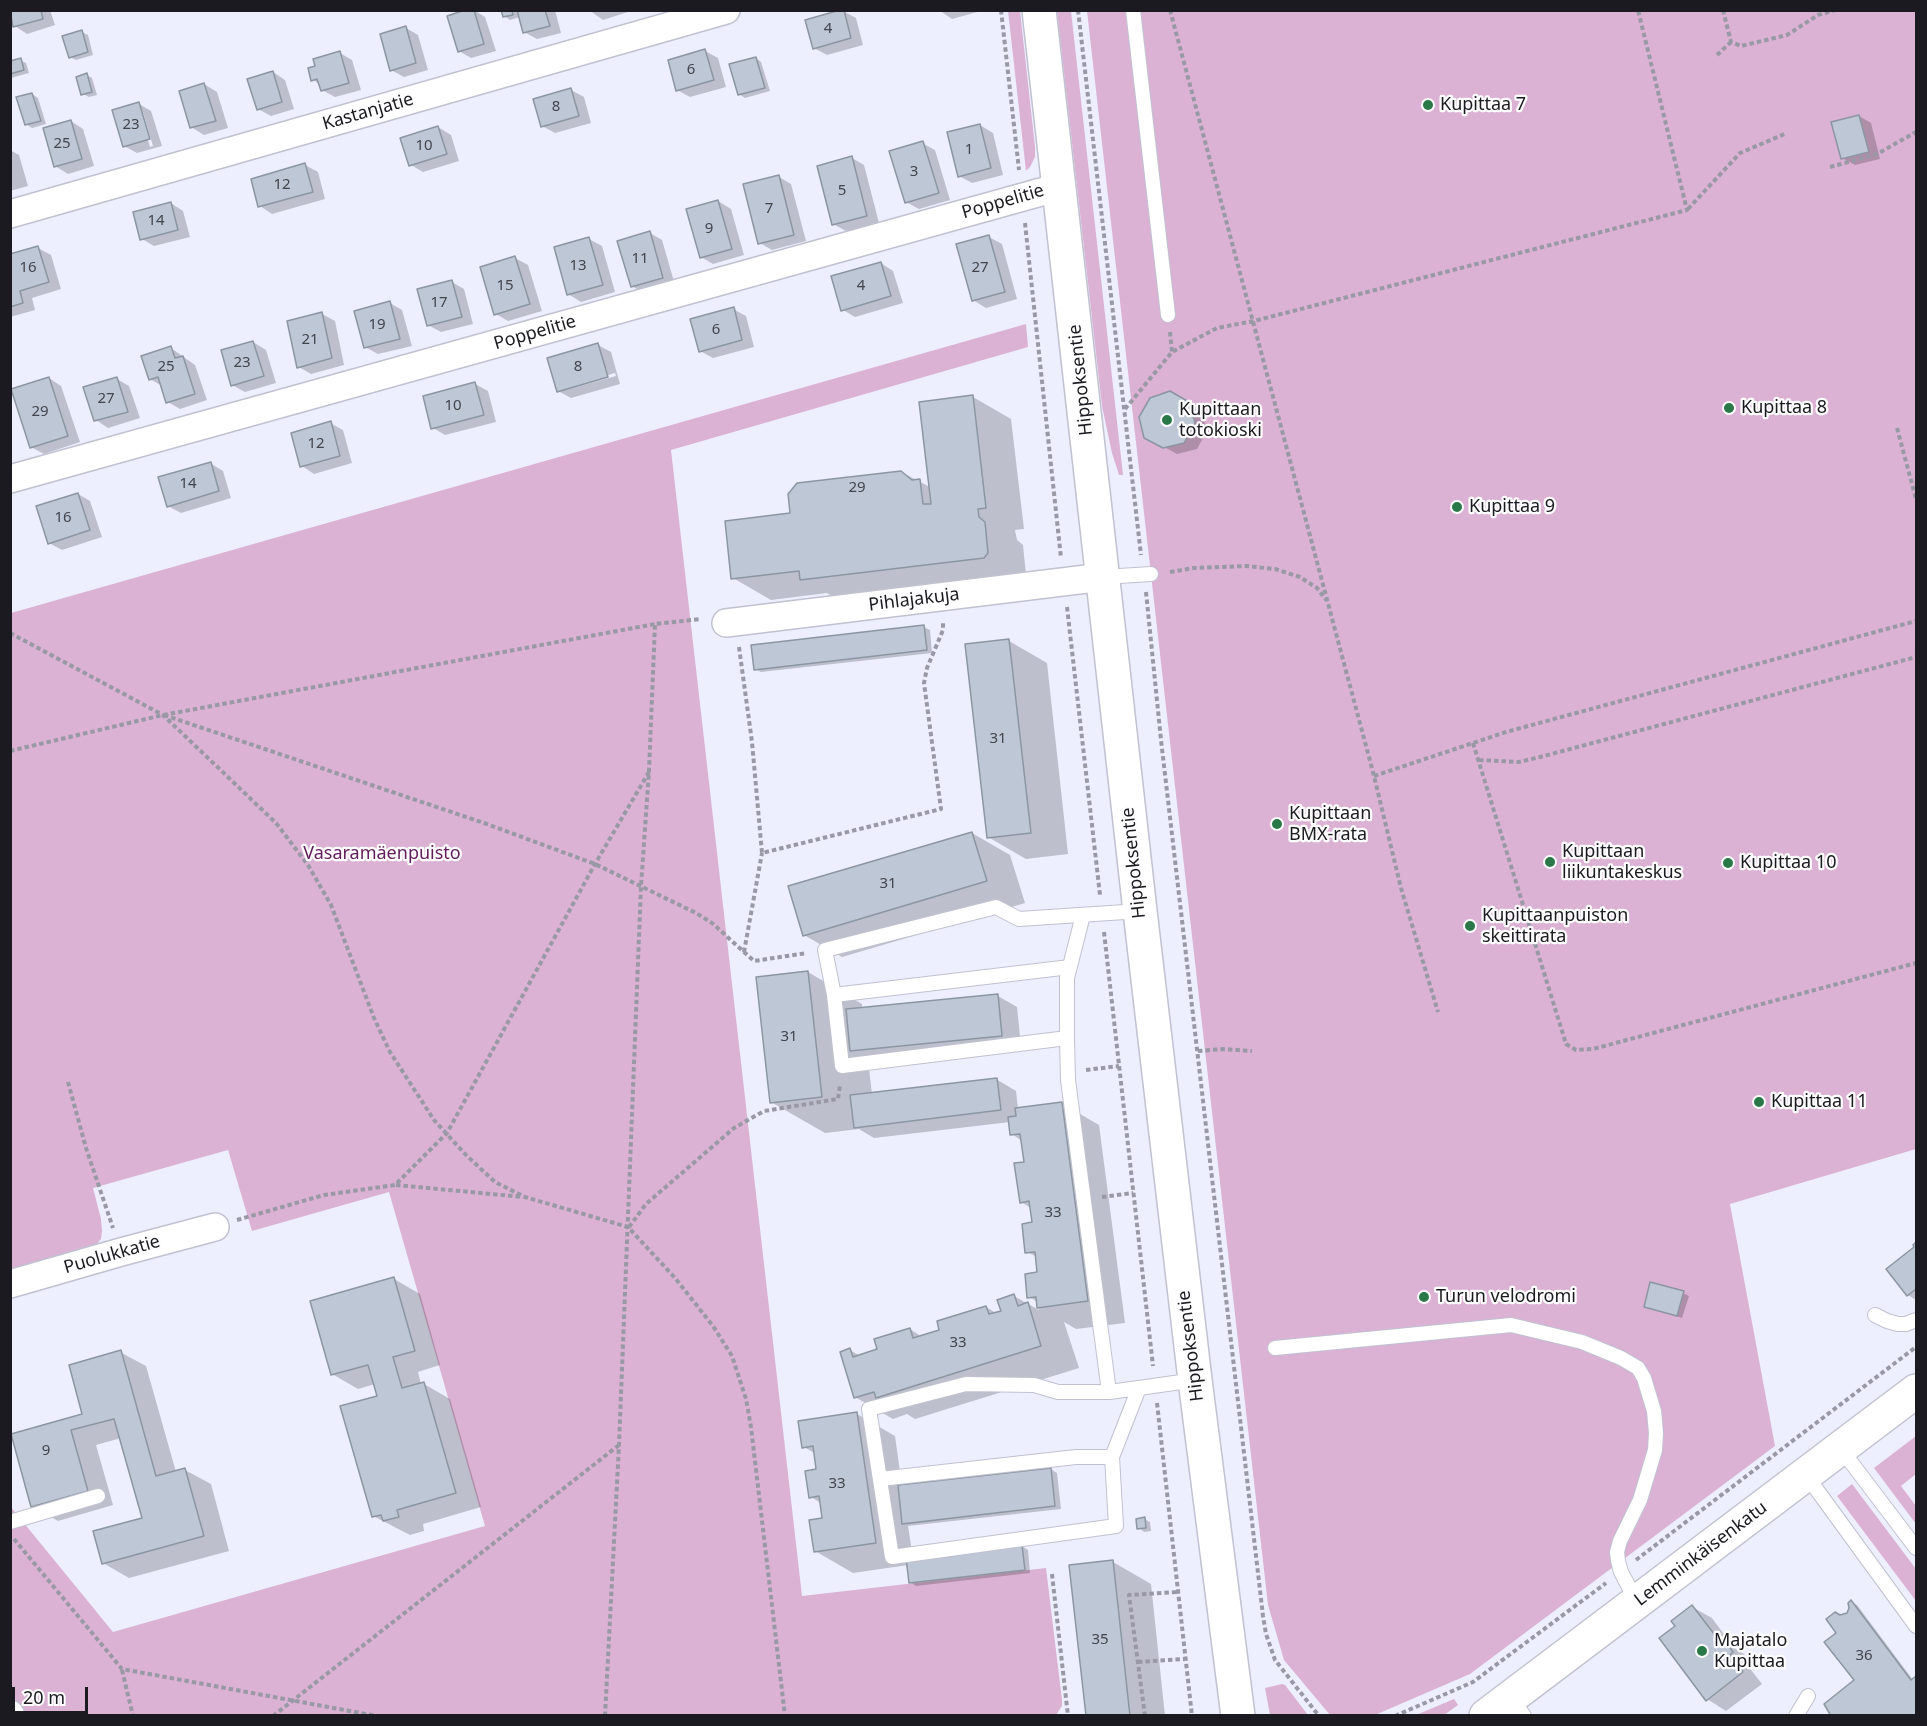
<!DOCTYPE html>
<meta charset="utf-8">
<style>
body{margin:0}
#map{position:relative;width:1927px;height:1726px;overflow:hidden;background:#edefff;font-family:"Noto Sans",sans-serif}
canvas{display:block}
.frame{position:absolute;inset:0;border:12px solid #1a1a20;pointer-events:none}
.scale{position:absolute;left:12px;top:1687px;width:76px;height:27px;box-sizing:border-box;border:3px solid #1a1a20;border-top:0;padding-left:8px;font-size:18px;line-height:21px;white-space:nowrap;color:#1a1a20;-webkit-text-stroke:4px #fdfdfd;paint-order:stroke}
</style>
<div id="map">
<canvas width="1927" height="1726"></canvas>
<div class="frame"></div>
<div class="scale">20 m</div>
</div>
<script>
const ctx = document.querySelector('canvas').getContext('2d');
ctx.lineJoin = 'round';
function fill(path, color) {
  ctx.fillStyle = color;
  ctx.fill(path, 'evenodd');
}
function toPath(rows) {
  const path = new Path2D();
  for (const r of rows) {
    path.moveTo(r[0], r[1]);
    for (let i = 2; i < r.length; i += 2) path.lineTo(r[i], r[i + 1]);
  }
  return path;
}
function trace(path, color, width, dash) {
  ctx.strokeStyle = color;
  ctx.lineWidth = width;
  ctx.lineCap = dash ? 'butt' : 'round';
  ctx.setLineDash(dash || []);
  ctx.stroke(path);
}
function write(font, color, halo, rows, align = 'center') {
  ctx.font = font + ' "Noto Sans",sans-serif';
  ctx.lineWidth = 4.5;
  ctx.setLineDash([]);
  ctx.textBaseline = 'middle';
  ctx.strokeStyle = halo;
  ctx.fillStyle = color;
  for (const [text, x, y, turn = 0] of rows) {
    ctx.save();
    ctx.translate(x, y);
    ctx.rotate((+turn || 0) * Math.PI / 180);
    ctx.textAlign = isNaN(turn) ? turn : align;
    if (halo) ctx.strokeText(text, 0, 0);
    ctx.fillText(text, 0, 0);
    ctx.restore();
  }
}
fill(toPath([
 [1008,11,1020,11,1035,147,1035,157,1030,167,1026,171],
 [1057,11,1071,11,1123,475,1119,475,1112,453,1102,406],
 [1087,11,1916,11,1916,1149,1730,1204,1775,1446,1470,1674,1375,1715,1330,1715,1284,1660,1268,1605],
 [1026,324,1028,347,671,450,802,1596,1046,1568,1062,1700,1062,1706,1056,1715,20,1715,10,1682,10,1506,113,1632,485,1526,389,1192,252,1231,228,1150,93,1188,101,1219,102,1231,101,1239,95,1246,11,1273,11,613],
 [1916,1436,1916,1474,1901,1486,1916,1506,1916,1524,1874,1468],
 [1852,1484,1916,1569,1916,1601,1837,1496],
 [1282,1684,1285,1685,1308,1715,1270,1715,1265,1688],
 [1454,1699,1458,1705,1444,1715,1416,1715]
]), '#dbb2d4');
fill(toPath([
 [10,10,50,10,55,25,27,34,15,26],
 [470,10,474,10,485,17,496,51,471,58,459,51],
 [503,10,555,10,561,33,537,39,524,32,520,17,510,20,504,16],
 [589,10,628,10,628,12,603,20],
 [939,10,981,10,981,11,952,19],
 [843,11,856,18,863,45,827,55,814,48],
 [406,28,418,35,428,70,404,77,391,70],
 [82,32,88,35,93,55,76,60,70,57],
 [705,51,718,58,726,87,690,97,677,90],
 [340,53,352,60,361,90,335,97,322,90,321,85,313,80],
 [756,58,761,62,770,91,745,98,739,94],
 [20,60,26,63,29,73,11,78,10,63],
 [273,72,285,80,294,109,271,116,258,109],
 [87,75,92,78,97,95,89,97,83,94],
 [204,84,217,92,228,128,204,135,191,127],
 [571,90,584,97,591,123,555,133,542,126],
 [32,94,38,98,46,124,32,128,26,124],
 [139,104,151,111,162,146,137,153,124,146],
 [140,112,143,112,153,146,150,147],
 [1859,116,1871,123,1880,159,1855,165,1842,158],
 [71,121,83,129,94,166,68,174,55,166],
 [980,125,993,133,1003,175,972,183,959,176],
 [438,127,451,135,459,161,423,172,411,165],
 [922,143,935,150,950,200,919,209,906,202],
 [10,150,19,155,28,186,10,191],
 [852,158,864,165,879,223,846,231,833,224],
 [305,165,318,172,325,199,272,214,260,206],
 [779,177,791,184,806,241,772,250,760,243],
 [718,201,731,209,744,255,713,264,701,257],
 [171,203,183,211,190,237,154,246,142,239],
 [650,233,662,240,675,285,645,294,632,286],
 [989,237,1002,244,1017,299,986,308,973,300],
 [589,239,602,246,615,292,581,302,568,294],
 [38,248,51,255,61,289,32,298,35,310,10,317,10,256],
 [515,258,528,265,542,311,508,321,496,314],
 [881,263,893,271,903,303,855,317,843,310],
 [452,282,464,289,473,324,441,332,428,325],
 [390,303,402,310,412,346,378,354,365,347],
 [733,309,746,316,754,347,713,358,700,351],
 [322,314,335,321,344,365,311,374,299,367],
 [253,342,266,350,276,383,245,392,232,385],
 [598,345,611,352,620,384,571,398,558,391],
 [615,373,616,376,566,390,566,387],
 [171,348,195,365,207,400,180,409,168,402,162,386,150,379],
 [49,378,61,386,80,442,44,454,31,447],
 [117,379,129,386,140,418,108,428,96,420],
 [475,384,488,391,496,422,445,435,433,428],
 [1170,393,1202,411,1207,431,1197,449,1177,454,1146,437],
 [973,397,1011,419,1024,529,1015,530,1017,540,1023,545,1026,575,840,601,827,593,771,600,733,578,792,515,901,472,930,487],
 [330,423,343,430,352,463,314,474,302,466],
 [210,463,223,471,231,498,181,513,168,506],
 [78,494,90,501,102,537,62,550,49,543],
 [924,627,930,630,932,653,761,672,755,669],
 [1009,641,1047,663,1068,854,1026,859,988,837],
 [972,833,1010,855,1025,903,842,957,804,935],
 [808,972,862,1004,862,1009,998,996,1017,1007,1021,1046,868,1060,872,1094,996,1079,1016,1091,1018,1109,1061,1103,1099,1125,1125,1323,1076,1329,1064,1322,1079,1368,915,1419,907,1414,893,1419,855,1397,850,1350,860,1356,879,1350,910,1329,922,1337,941,1331,986,1307,996,1313,1003,1312,1014,1296,1039,1310,1038,1302,1029,1297,1039,1274,1037,1257,1027,1252,1033,1224,1031,1208,1021,1202,1025,1163,1022,1141,1012,1134,1010,1122,874,1138,859,1129,825,1133,771,1102],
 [1916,1247,1916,1300,1908,1295,1888,1269],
 [394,1279,420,1294,440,1365,418,1372,421,1384,424,1384,450,1399,481,1507,423,1524,424,1531,410,1535,373,1516,379,1397,375,1384,358,1389,332,1374],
 [1683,1293,1689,1296,1682,1318,1645,1306],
 [120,1352,146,1366,176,1472,185,1470,211,1484,229,1551,129,1578,103,1563,144,1519,121,1438,96,1445,113,1505,58,1521,32,1506,13,1435,84,1415],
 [857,1414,895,1436,902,1486,1051,1469,1057,1473,1061,1509,908,1526,913,1558,1022,1546,1028,1550,1030,1573,916,1586,910,1582,908,1565,853,1573,815,1551,824,1520,821,1503,811,1497,818,1471,816,1454,804,1447],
 [1144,1519,1150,1522,1151,1531,1144,1532,1139,1528],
 [1113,1562,1151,1584,1165,1716,1087,1716],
 [1851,1602,1857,1605,1913,1680,1916,1677,1916,1716,1833,1716,1856,1680,1839,1633,1840,1617,1848,1615],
 [1692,1607,1712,1618,1734,1648,1744,1654,1752,1664,1748,1666,1762,1684,1726,1711,1707,1699,1677,1627]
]), '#0003');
const building = toPath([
 [10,10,41,10,43,19,13,27,10,10],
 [465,10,474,10,484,44,458,52,447,16,465,10],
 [501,10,512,10,513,15,503,17,501,10],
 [517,10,545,10,550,26,523,33,517,10],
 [840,10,844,10,851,38,813,49,805,20,840,10],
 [406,26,416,63,390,71,380,34,406,26],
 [82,30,88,52,69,58,62,36,82,30],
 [705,49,714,80,676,91,668,60,705,49],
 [340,51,349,83,321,91,317,79,311,81,308,68,315,66,313,59,340,51],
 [756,57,765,88,738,95,729,64,756,57],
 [21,58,24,70,10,74,10,61,21,58],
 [273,71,282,102,257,110,247,79,273,71],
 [87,73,92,92,81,95,76,77,87,73],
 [204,83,216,121,190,128,179,91,204,83],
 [571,88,579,116,541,127,533,99,571,88],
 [32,93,41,121,25,125,16,97,32,93],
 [139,102,150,139,123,147,112,110,139,102],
 [1859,115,1869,152,1841,159,1831,122,1859,115],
 [71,120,82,159,54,167,43,128,71,120],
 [980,124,991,168,958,177,947,132,980,124],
 [438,126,447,154,409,166,400,138,438,126],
 [923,141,939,193,905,203,889,151,923,141],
 [852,156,867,216,832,225,817,166,852,156],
 [305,163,313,192,258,207,251,179,305,163],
 [779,175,794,235,758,244,743,184,779,175],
 [718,200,732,249,700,258,686,209,718,200],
 [171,202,178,230,140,240,133,212,171,202],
 [650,231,663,278,631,287,617,241,650,231],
 [989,235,1005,292,972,301,956,244,989,235],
 [589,237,603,285,567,295,554,247,589,237],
 [38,246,49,282,20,291,23,303,10,307,10,254,38,246],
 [515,256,530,304,494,315,480,267,515,256],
 [881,262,891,296,841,311,831,276,881,262],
 [452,280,462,317,427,326,417,289,452,280],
 [390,301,400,339,364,348,354,311,390,301],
 [734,307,742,340,699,352,690,319,734,307],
 [322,312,332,358,297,368,287,321,322,312],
 [253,341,264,376,231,386,221,350,253,341],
 [598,343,608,377,557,392,547,358,598,343],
 [171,346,175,358,183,356,195,394,166,403,158,377,149,380,141,356,171,346],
 [49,377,68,436,30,448,11,389,49,377],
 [117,377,128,412,94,421,83,387,117,377],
 [475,382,484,415,431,429,423,396,475,382],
 [1170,391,1189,402,1195,423,1184,443,1163,448,1144,438,1139,417,1150,398,1170,391],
 [973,395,986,508,978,509,979,517,985,522,988,553,984,558,800,580,799,571,731,579,725,521,790,513,788,494,797,483,901,471,912,480,920,479,923,504,931,504,919,402,973,395],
 [331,421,340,456,300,467,291,433,331,421],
 [211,462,219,491,167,507,158,477,211,462],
 [78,493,90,530,48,544,36,506,78,493],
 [924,625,927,650,754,670,751,645,924,625],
 [1009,639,1031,833,987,838,965,644,1009,639],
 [972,832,987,881,803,936,788,886,972,832],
 [808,971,822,1097,770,1103,756,977,808,971],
 [998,994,1002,1036,850,1051,846,1009,998,994],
 [997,1078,1001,1110,854,1128,850,1095,997,1078],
 [1062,1102,1088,1301,1037,1308,1036,1297,1027,1298,1025,1274,1037,1272,1035,1252,1025,1253,1022,1224,1032,1222,1029,1201,1020,1203,1014,1163,1024,1162,1020,1134,1010,1135,1008,1117,1016,1116,1015,1108,1062,1102],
 [1916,1242,1916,1289,1907,1296,1886,1269,1914,1247,1913,1245,1916,1242],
 [394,1277,415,1351,393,1357,402,1388,424,1382,456,1493,397,1510,399,1517,383,1521,381,1515,372,1517,340,1406,377,1396,368,1365,331,1375,310,1301,394,1277],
 [1650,1282,1684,1291,1677,1316,1644,1307,1650,1282],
 [1014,1294,1018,1306,1028,1302,1041,1346,876,1398,874,1392,854,1398,840,1352,850,1348,853,1357,877,1349,874,1339,910,1328,913,1338,939,1330,937,1321,986,1306,989,1314,1001,1311,997,1300,1014,1294],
 [121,1350,156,1476,185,1468,204,1536,102,1564,93,1531,142,1518,114,1419,71,1430,88,1491,31,1507,11,1434,82,1414,69,1365,121,1350],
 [857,1412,876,1543,814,1552,809,1520,822,1518,819,1496,809,1498,805,1471,816,1469,813,1446,802,1448,798,1421,857,1412],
 [1051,1468,1055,1506,902,1524,898,1485,1051,1468],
 [1145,1517,1146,1528,1137,1529,1136,1519,1145,1517],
 [1022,1545,1025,1570,909,1583,906,1558,1022,1545],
 [1113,1560,1130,1716,1086,1716,1069,1565,1113,1560],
 [1851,1600,1911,1680,1916,1676,1916,1716,1831,1716,1824,1704,1854,1680,1824,1642,1836,1633,1826,1619,1835,1612,1840,1615,1847,1613,1849,1608,1848,1603,1851,1600],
 [1692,1605,1721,1643,1725,1641,1733,1652,1730,1655,1743,1672,1706,1701,1659,1638,1675,1626,1671,1621,1692,1605]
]);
fill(building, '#bdc7d5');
trace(building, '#8c96a2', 1.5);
const lane = toPath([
 [1133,10,1168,315],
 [1103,577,1151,574],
 [1083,915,1067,978,1067,1038,842,1066,834,995,825,950,996,907,1019,919,1140,911],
 [834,995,1070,967],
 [1067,1038,1068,1080,1109,1392],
 [1875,1315,1887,1321,1898,1324,1906,1324,1916,1320],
 [1275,1348,1511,1325,1582,1342,1621,1358,1638,1368,1644,1378,1654,1411,1656,1433,1655,1450,1640,1500,1620,1541,1617,1552,1618,1561,1621,1572,1637,1602],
 [1139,1388,1112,1457,1116,1526,892,1557,869,1409,966,1384,1034,1385,1058,1392,1109,1392,1139,1388,1195,1380],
 [1841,1449,1916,1548],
 [1806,1475,1916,1626],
 [880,1479,1076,1457,1112,1457],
 [10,1522,98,1496],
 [1511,1697,1524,1716],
 [1796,1716,1808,1696]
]);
const street = toPath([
 [10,214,726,10],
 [10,479,1059,187],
 [726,623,1103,577],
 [10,1284,121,1252,215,1227],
 [10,1714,11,1716]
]);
const secondary = toPath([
 [1039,10,1140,911,1195,1380,1238,1716],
 [1486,1716,1916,1391]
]);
trace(lane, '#c0c1d1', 16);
trace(street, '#c0c1d1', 30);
trace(secondary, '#c0c1d1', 36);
trace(toPath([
 [1001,10,1019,170],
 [1078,10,1141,555],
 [1170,10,1374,776,1401,888,1438,1012],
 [1723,10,1731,42,1741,46,1787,35,1818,15,1835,10],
 [1717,55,1731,42],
 [1830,167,1877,154,1916,132],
 [1688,209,1740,153,1787,133],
 [1025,223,1061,558],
 [1170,332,1172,352],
 [1125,409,1172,352,1217,328,1254,321,1687,210,1638,10],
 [1897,428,1916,499],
 [1170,572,1194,568,1246,566,1275,569,1300,577,1317,588,1326,600],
 [1146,592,1161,740,1263,1616,1266,1634,1275,1660,1319,1716],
 [1067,607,1100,895],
 [10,633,163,715,276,823,308,865,331,905,374,1018,390,1052,434,1120,466,1155,495,1182,525,1197,628,1227,675,1278,713,1326,732,1356,746,1399,751,1427,785,1716],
 [739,647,752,742,762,853,941,809,924,683,927,668,943,630,943,621],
 [164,715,484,823,595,864,696,913,712,923,754,961,807,953],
 [1473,743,1566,1044,1576,1050,1593,1049,1916,963],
 [10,751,163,715,655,624],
 [1479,760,1519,762,1540,757,1916,657],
 [1374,776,1506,732,1916,621],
 [1104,932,1153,1366],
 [744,952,762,853],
 [1198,1051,1223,1049,1252,1051],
 [1086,1070,1119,1066],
 [68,1082,86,1148,113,1228],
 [396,1185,523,1197],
 [1102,1197,1133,1193],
 [237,1220,324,1195,395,1185,447,1133,595,864,649,772],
 [629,1227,646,1204,734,1128,764,1111,838,1099,840,1085],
 [1157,1403,1192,1716],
 [14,1539,122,1669,377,1716],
 [1636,1560,1916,1347],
 [1052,1574,1068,1716],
 [1138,1662,1185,1659],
 [122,1670,133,1716],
 [273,1716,619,1445],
 [605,1716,619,1445,641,886,649,771,655,624,701,619],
 [1145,1716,1129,1595,1178,1592],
 [1395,1716,1473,1682,1606,1583]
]), '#9899a5', 4, [4.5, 3]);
trace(lane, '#fff', 14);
trace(street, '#fff', 27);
trace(secondary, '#fff', 33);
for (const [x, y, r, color] of [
 [1428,105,6,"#297848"],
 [1729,408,6,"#297848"],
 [1167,420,6,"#297848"],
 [1457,507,6,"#297848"],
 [1277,824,6,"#297848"],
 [1550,862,6,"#297848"],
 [1728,863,6,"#297848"],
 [1470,926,6,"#297848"],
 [1759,1102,6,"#297848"],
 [1424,1297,6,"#297848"],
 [1702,1651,6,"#297848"]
]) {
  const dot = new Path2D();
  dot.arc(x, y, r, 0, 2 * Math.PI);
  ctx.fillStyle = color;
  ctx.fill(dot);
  trace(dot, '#fdfdfd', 2);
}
write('15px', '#43454d', null, [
 ["4",828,29],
 ["6",691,70],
 ["8",556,107],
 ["23",131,125],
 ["25",62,144],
 ["10",424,146],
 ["1",969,150],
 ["3",914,172],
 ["12",282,185],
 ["5",842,191],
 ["7",769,209],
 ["14",156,221],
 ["9",709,229],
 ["11",640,259],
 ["13",578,266],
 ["16",28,268],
 ["27",980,268],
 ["15",505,286],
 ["4",861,286],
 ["17",439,303],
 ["19",377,325],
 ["6",716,330],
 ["21",310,340],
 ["23",242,363],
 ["25",166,367],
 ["8",578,367],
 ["27",106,399],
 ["10",453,406],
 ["29",40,412],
 ["12",316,444],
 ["14",188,484],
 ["29",857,488],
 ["16",63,518],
 ["31",998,739],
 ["31",888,884],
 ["31",789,1037],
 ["33",1053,1213],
 ["33",958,1343],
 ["9",46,1451],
 ["33",837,1484],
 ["35",1100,1640],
 ["36",1864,1656]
]);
write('18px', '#1a1a20', '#fdfdfd', [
 ["Kupittaa 7",1440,105],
 ["Kupittaa 8",1741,408],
 ["Kupittaan",1179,410],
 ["totokioski",1179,431],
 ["Kupittaa 9",1469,507],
 ["Kupittaan",1289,814],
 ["BMX-rata",1289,835],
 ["Kupittaan",1562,852],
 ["liikuntakeskus",1562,873],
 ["Kupittaa 10",1740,863],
 ["Kupittaanpuiston",1482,916],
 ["skeittirata",1482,937],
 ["Kupittaa 11",1771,1102],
 ["Turun velodromi",1436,1297],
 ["Majatalo",1714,1641],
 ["Kupittaa",1714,1662]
], 'left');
write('18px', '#1a1a20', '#fdfdfd', [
 ["Kastanjatie",368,112,-16],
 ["Poppelitie",1003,202,-16],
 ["Poppelitie",535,333,-16],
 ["Hippoksentie",1081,380,-96],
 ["Pihlajakuja",914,600,-7],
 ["Hippoksentie",1134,863,-96],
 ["Puolukkatie",112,1255,-16],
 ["Hippoksentie",1191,1346,-97],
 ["Lemminkäisenkatu",1701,1554,-37]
]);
write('18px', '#621e5c', '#fdfdfd', [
 ["Vasaramäenpuisto",382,854]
]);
</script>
